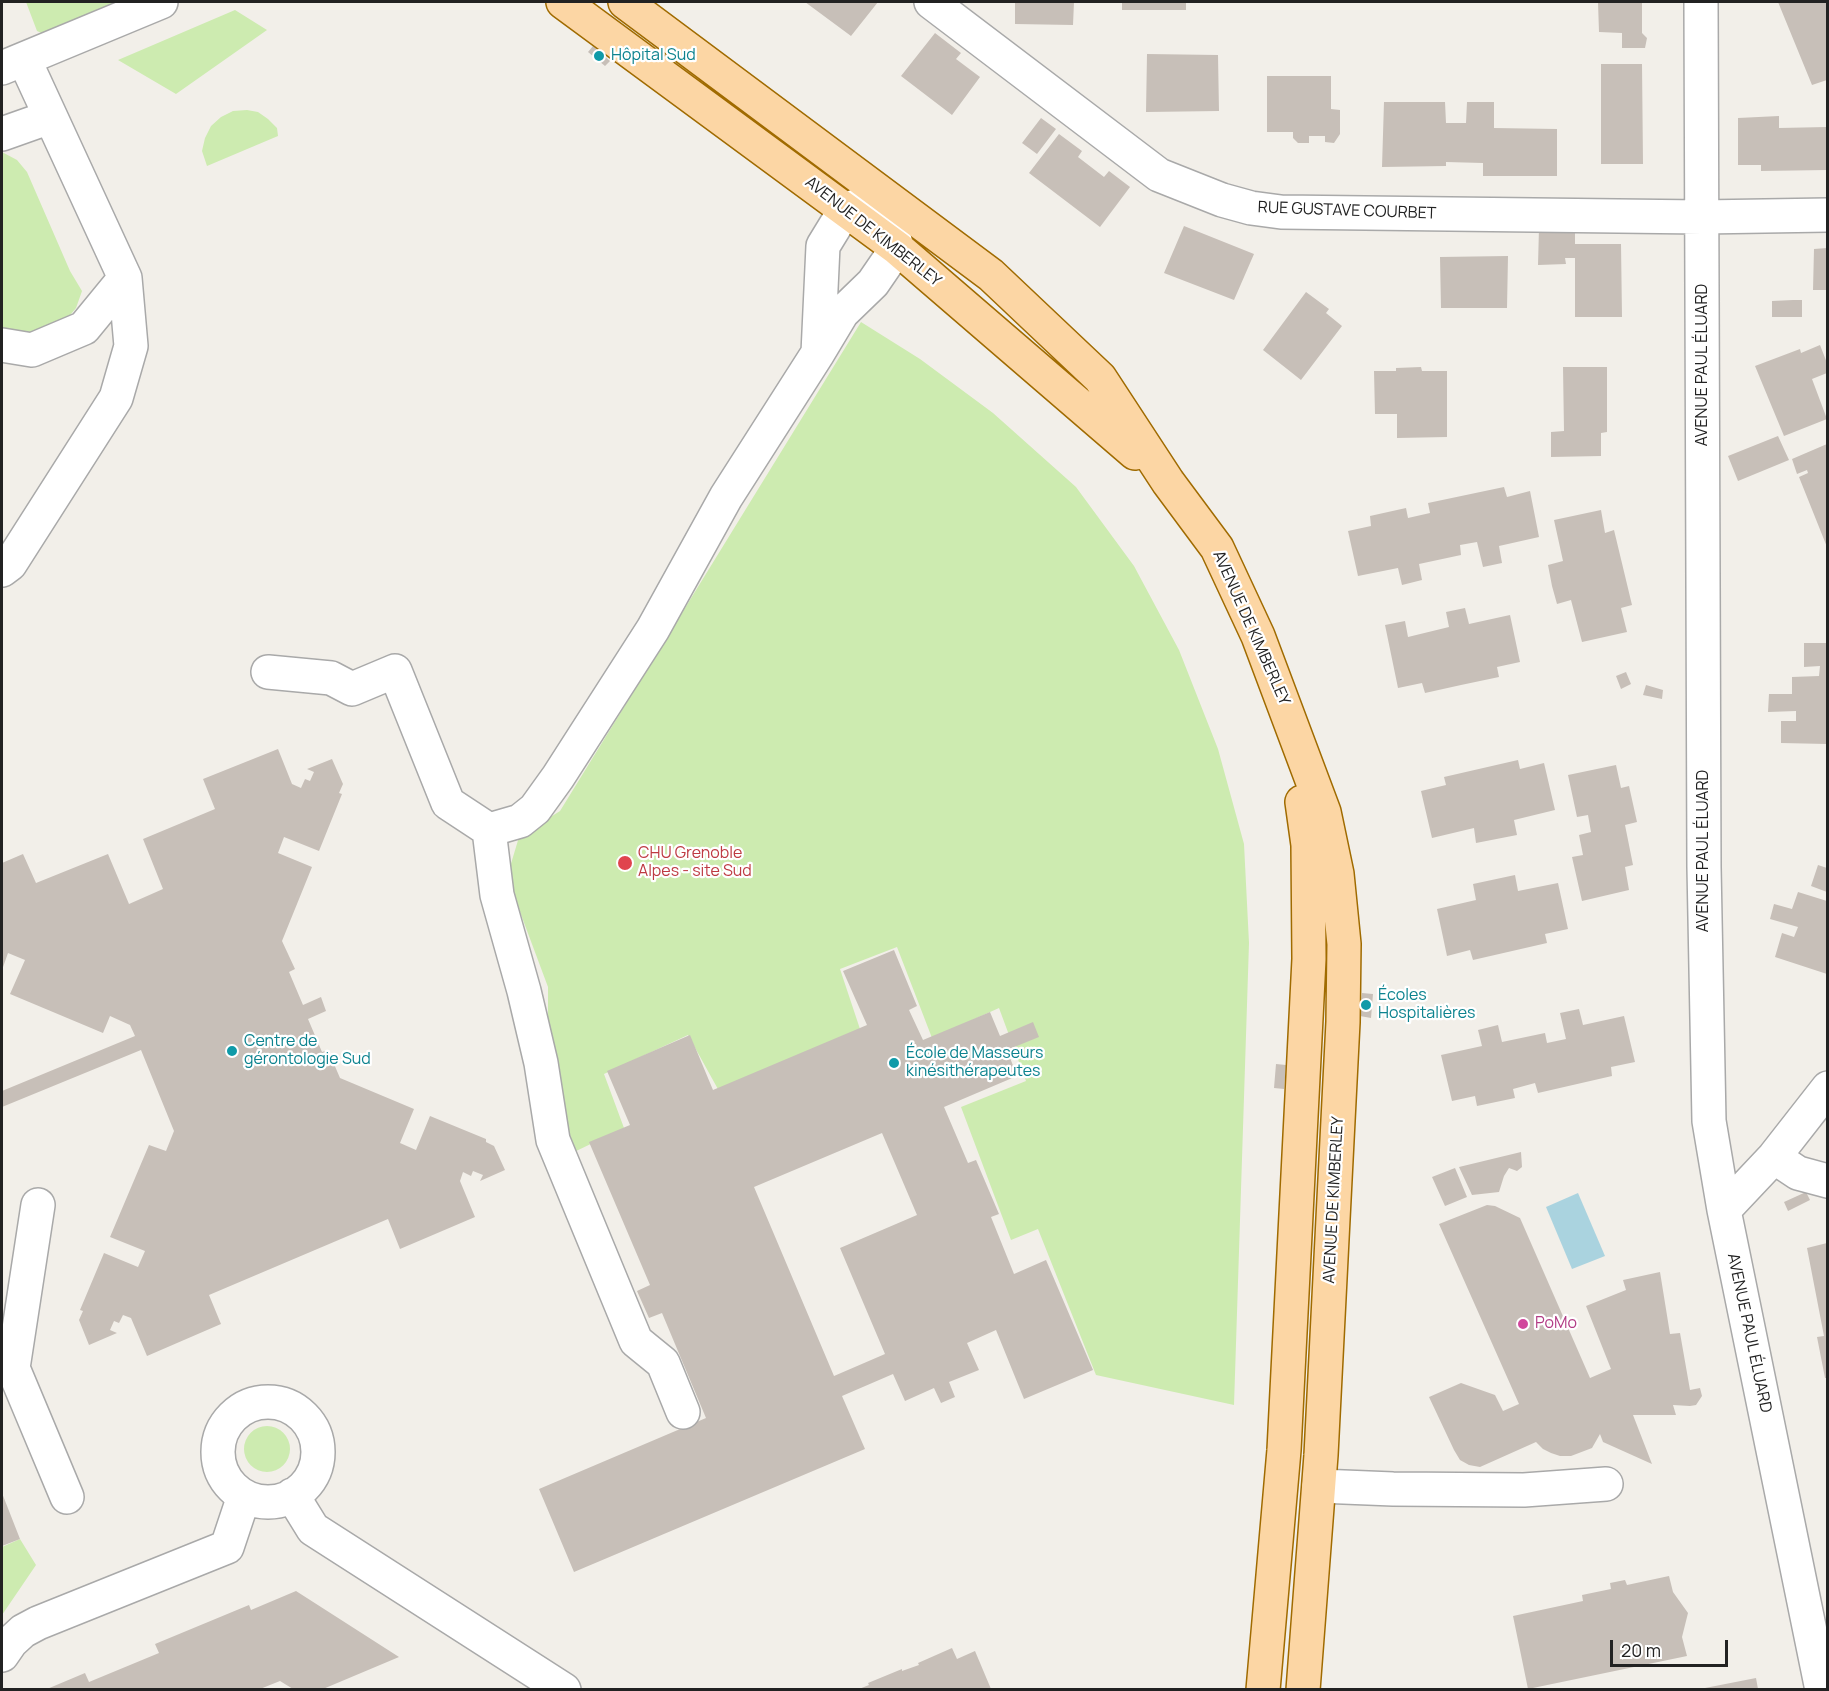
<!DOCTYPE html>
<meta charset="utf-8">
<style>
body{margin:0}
#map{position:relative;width:1829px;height:1691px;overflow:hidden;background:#f2efe9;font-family:Manrope,sans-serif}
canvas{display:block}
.frame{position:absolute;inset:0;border:3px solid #222;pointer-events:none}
.scale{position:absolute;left:1610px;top:1640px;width:118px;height:27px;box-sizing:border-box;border:3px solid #222;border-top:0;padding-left:8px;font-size:18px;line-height:21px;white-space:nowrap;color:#222;-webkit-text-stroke:4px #fff;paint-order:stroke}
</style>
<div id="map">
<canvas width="1829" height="1691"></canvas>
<div class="frame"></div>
<div class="scale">20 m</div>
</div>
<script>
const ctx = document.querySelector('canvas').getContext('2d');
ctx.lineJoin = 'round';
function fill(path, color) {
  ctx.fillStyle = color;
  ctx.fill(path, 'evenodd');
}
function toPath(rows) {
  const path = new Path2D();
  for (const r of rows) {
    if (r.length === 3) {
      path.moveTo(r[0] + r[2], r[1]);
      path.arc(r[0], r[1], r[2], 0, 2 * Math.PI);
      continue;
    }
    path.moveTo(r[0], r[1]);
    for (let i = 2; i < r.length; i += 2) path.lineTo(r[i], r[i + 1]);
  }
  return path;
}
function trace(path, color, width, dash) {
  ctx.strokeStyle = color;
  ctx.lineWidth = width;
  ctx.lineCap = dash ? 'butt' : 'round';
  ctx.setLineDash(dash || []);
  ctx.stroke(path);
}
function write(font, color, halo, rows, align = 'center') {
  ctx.font = font + ' Manrope,sans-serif';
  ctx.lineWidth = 4.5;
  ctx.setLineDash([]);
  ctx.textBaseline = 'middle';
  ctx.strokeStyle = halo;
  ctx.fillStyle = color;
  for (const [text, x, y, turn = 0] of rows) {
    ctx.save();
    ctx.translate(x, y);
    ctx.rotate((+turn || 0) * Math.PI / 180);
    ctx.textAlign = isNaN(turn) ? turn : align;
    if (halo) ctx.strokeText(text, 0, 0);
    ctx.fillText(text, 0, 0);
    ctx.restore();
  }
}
fill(toPath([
 [26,2,131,2,48,36,37,31],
 [235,10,267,30,176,94,118,60],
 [247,110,258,112,268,119,277,128,278,136,207,166,202,151,205,138,211,126,221,117,233,111],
 [2,152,17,160,27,172,70,271,82,291,76,308,57,331,2,337],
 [861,322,920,359,993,413,1076,487,1134,566,1179,650,1218,749,1244,844,1249,943,1234,1405,1096,1375,1038,1229,1011,1240,961,1107,1026,1081,999,1008,932,1038,897,947,840,969,860,1029,719,1091,688,1035,604,1074,624,1128,572,1153,548,1054,548,987,507,877,519,837,560,811],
 [267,1449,23],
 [20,1539,36,1565,2,1615,2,1547]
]), '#cdebb0');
fill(toPath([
 [1578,1193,1605,1256,1572,1269,1546,1207]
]), '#aad3df');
fill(toPath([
 [805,2,878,2,851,36],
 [1015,2,1074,2,1073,25,1015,24],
 [1122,2,1186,2,1186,10,1122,10],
 [1598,2,1642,2,1642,33,1647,38,1645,48,1622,48,1622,33,1599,32],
 [1778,2,1827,2,1827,80,1812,85],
 [935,33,961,53,956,59,980,77,952,115,901,76],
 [593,46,610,61,605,66,588,52],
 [1147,54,1218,55,1219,111,1146,112],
 [1601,64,1642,64,1643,164,1601,164],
 [1267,76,1331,76,1331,109,1340,110,1340,134,1334,143,1325,142,1325,136,1309,136,1309,143,1298,143,1293,138,1293,132,1267,132],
 [1384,102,1445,102,1446,123,1466,123,1467,102,1494,102,1494,128,1557,129,1557,176,1483,176,1483,163,1446,162,1446,166,1382,167],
 [1779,116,1779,128,1827,127,1827,170,1761,171,1761,165,1738,165,1738,118],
 [1041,118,1056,129,1037,154,1022,143],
 [1059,134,1082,151,1078,157,1104,177,1109,171,1130,187,1100,227,1029,173],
 [1184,226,1254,254,1234,300,1164,273],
 [1539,228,1575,229,1575,244,1621,244,1622,317,1575,317,1575,258,1565,258,1566,264,1538,265],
 [1827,248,1827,290,1813,290,1814,249],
 [1508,256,1507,308,1441,308,1440,257],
 [1306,292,1329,309,1326,313,1342,326,1301,380,1263,350],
 [1793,300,1802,300,1802,317,1772,317,1772,301],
 [1820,345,1827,363,1827,373,1812,379,1827,419,1784,436,1755,366,1800,349,1801,353],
 [1421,367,1422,371,1447,371,1447,437,1397,438,1397,414,1375,414,1374,371,1396,371,1396,368],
 [1563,367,1607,367,1607,432,1601,433,1601,456,1551,457,1551,432,1564,431],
 [1778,436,1789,460,1738,481,1728,456],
 [1827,444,1827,547,1799,477,1808,473,1807,470,1797,474,1792,459],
 [1504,487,1507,497,1530,491,1539,537,1499,546,1502,563,1483,567,1477,542,1460,545,1461,555,1419,564,1422,580,1402,585,1398,568,1358,576,1348,531,1371,526,1370,516,1406,508,1408,518,1430,513,1428,503],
 [1601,510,1605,533,1614,530,1632,605,1621,608,1627,632,1582,642,1571,600,1557,604,1552,586,1548,565,1563,561,1554,520],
 [1465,608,1469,624,1510,615,1520,662,1497,667,1499,677,1461,685,1425,693,1422,683,1398,688,1385,625,1405,621,1408,637,1449,627,1446,612],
 [1804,643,1827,643,1827,744,1781,743,1781,721,1796,721,1796,711,1768,712,1769,694,1792,694,1792,677,1819,676,1820,666,1804,667],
 [1626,672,1631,684,1621,689,1616,676],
 [1646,685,1663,690,1662,699,1643,695],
 [278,749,292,784,301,788,305,779,310,781,314,772,307,769,332,759,343,784,339,793,342,794,319,851,284,837,278,853,312,867,282,941,295,969,289,972,303,1005,321,997,326,1011,308,1019,322,1052,328,1050,340,1078,414,1109,400,1143,416,1150,430,1116,486,1139,486,1142,494,1146,505,1170,480,1181,483,1175,473,1171,471,1176,463,1172,460,1181,475,1217,400,1249,388,1219,209,1295,221,1324,147,1356,131,1318,123,1315,119,1323,114,1321,110,1330,117,1333,89,1345,79,1320,83,1311,80,1310,104,1253,138,1267,145,1251,110,1237,149,1145,166,1151,174,1131,141,1050,2,1107,2,1091,135,1036,130,1025,110,1016,103,1033,10,994,25,960,8,953,2,970,2,863,23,854,36,883,108,854,129,904,163,889,143,839,215,809,203,779],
 [1518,760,1520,769,1544,763,1555,810,1514,820,1517,835,1476,843,1474,828,1432,838,1421,791,1446,785,1444,777],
 [1616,765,1621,788,1629,786,1637,822,1625,825,1633,865,1625,867,1629,890,1582,901,1572,857,1583,855,1579,835,1591,832,1588,815,1577,817,1568,775],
 [1818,865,1827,868,1827,892,1811,886],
 [1515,875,1518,891,1558,883,1568,929,1545,934,1547,943,1473,960,1470,950,1447,956,1437,909,1476,900,1473,884],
 [1798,892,1827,901,1827,974,1775,957,1782,933,1794,937,1798,927,1770,919,1774,904,1792,909],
 [894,950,917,1006,909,1010,923,1040,990,1012,1000,1036,1033,1022,1039,1037,1007,1050,1017,1076,944,1107,968,1163,976,1160,999,1214,991,1217,1014,1274,1046,1260,1093,1370,1024,1399,996,1330,967,1343,979,1370,949,1382,955,1397,941,1403,934,1388,905,1401,893,1374,842,1396,865,1449,574,1572,539,1489,706,1418,662,1313,649,1318,637,1291,650,1285,589,1142,630,1125,607,1071,690,1035,713,1090,867,1025,843,971],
 [882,1133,917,1215,840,1248,885,1354,834,1376,754,1187],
 [1362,993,1373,994,1371,1018,1360,1016],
 [1579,1009,1583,1025,1624,1016,1635,1062,1611,1067,1612,1076,1538,1093,1535,1083,1513,1089,1515,1098,1477,1106,1475,1096,1452,1101,1441,1055,1482,1046,1478,1030,1498,1025,1502,1042,1545,1033,1547,1043,1566,1039,1560,1013],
 [1276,1064,1286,1065,1284,1089,1274,1088],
 [1521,1152,1522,1167,1517,1171,1509,1168,1504,1176,1499,1192,1472,1195,1459,1167],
 [1455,1168,1467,1197,1445,1206,1432,1177],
 [1806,1192,1810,1200,1788,1211,1784,1202],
 [1487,1205,1495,1206,1520,1218,1590,1378,1611,1369,1586,1306,1626,1290,1623,1280,1660,1272,1670,1334,1680,1333,1690,1390,1700,1388,1702,1396,1696,1405,1690,1406,1673,1405,1676,1415,1633,1415,1652,1464,1603,1442,1600,1434,1592,1448,1571,1456,1560,1456,1551,1453,1543,1449,1536,1442,1480,1467,1469,1465,1460,1460,1454,1450,1429,1397,1461,1383,1495,1395,1503,1411,1519,1404,1439,1224],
 [1827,1243,1827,1378,1825,1378,1817,1337,1824,1336,1807,1248],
 [2,1493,20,1539,2,1546],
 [1669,1576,1673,1592,1688,1613,1682,1637,1687,1656,1528,1689,1513,1616,1583,1601,1582,1595,1611,1589,1610,1583,1625,1580,1627,1585],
 [296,1591,399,1657,323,1689,293,1689,280,1681,260,1689,47,1689,85,1673,89,1682,159,1653,155,1644,249,1605,251,1610],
 [952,1648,957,1659,975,1651,991,1689,859,1689,869,1685,868,1683,902,1669,902,1671,919,1665,918,1663],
 [1756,1678,1758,1689,1705,1689,1705,1688]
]), '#c7bfb8');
const minor = toPath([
 [931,2,1159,175,1222,200,1251,208,1281,212,1702,217,1828,215],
 [1701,2,1704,867,1709,1121,1724,1210,1822,1690],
 [2,68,161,2],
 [2,134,50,117],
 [2,345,32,350,84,328,125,278],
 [2,570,10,564,116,398,131,346,125,278,24,59],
 [268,672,331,678,352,689,395,671,448,803,489,830,497,895,524,991,541,1063,553,1140,636,1341,663,1363,683,1412],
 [489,830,520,821,535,809,558,777,653,629,726,497,818,353,842,313,873,283,897,248,883,195,845,210,823,246,818,353],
 [1774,1157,1798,1173,1828,1181],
 [38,1205,13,1368,67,1497],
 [1724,1210,1774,1157,1828,1088],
 [268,1452,50],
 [1319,1486,1393,1489,1524,1490,1606,1484],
 [292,1495,313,1529,564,1690],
 [2,1655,11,1642,23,1631,38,1623,227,1547,244,1496]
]);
const major = toPath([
 [563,2,897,248,1135,453],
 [625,2,991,275,1100,378,1168,482,1217,548,1258,636,1324,812,1337,874,1344,944,1343,1022,1321,1455,1303,1690],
 [1263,1690,1284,1450,1309,959,1308,845,1302,802]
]);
trace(minor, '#a9a9a9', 36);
trace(major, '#a06b00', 36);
trace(minor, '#fff', 33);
trace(major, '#fcd6a4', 33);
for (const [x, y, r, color] of [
 [599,56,6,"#0f9aa8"],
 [625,863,8,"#e0444e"],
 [1366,1005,6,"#0f9aa8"],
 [232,1051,6,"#0f9aa8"],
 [894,1063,6,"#0f9aa8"],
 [1523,1324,6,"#d1479c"]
]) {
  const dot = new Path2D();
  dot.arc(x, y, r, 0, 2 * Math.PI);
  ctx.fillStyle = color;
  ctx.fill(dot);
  trace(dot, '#fff', 2);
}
write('16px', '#0d838f', '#fff', [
 ["Hôpital Sud",611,56],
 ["Écoles",1378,996],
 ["Hospitalières",1378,1014],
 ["Centre de",244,1042],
 ["gérontologie Sud",244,1060],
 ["École de Masseurs",906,1054],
 ["kinésithérapeutes",906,1072]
], 'left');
write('16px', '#222', '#fff', [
 ["RUE GUSTAVE COURBET",1347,211,2],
 ["AVENUE DE KIMBERLEY",873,232,38],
 ["AVENUE PAUL ÉLUARD",1703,365,-90],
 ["AVENUE DE KIMBERLEY",1251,628,66],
 ["AVENUE PAUL ÉLUARD",1704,851,-90],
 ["AVENUE DE KIMBERLEY",1334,1200,-87],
 ["AVENUE PAUL ÉLUARD",1749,1333,78]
]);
write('16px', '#be3a42', '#fff', [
 ["CHU Grenoble",638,854],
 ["Alpes - site Sud",638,872]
], 'left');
write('16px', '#b23c85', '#fff', [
 ["PoMo",1535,1324]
], 'left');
</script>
